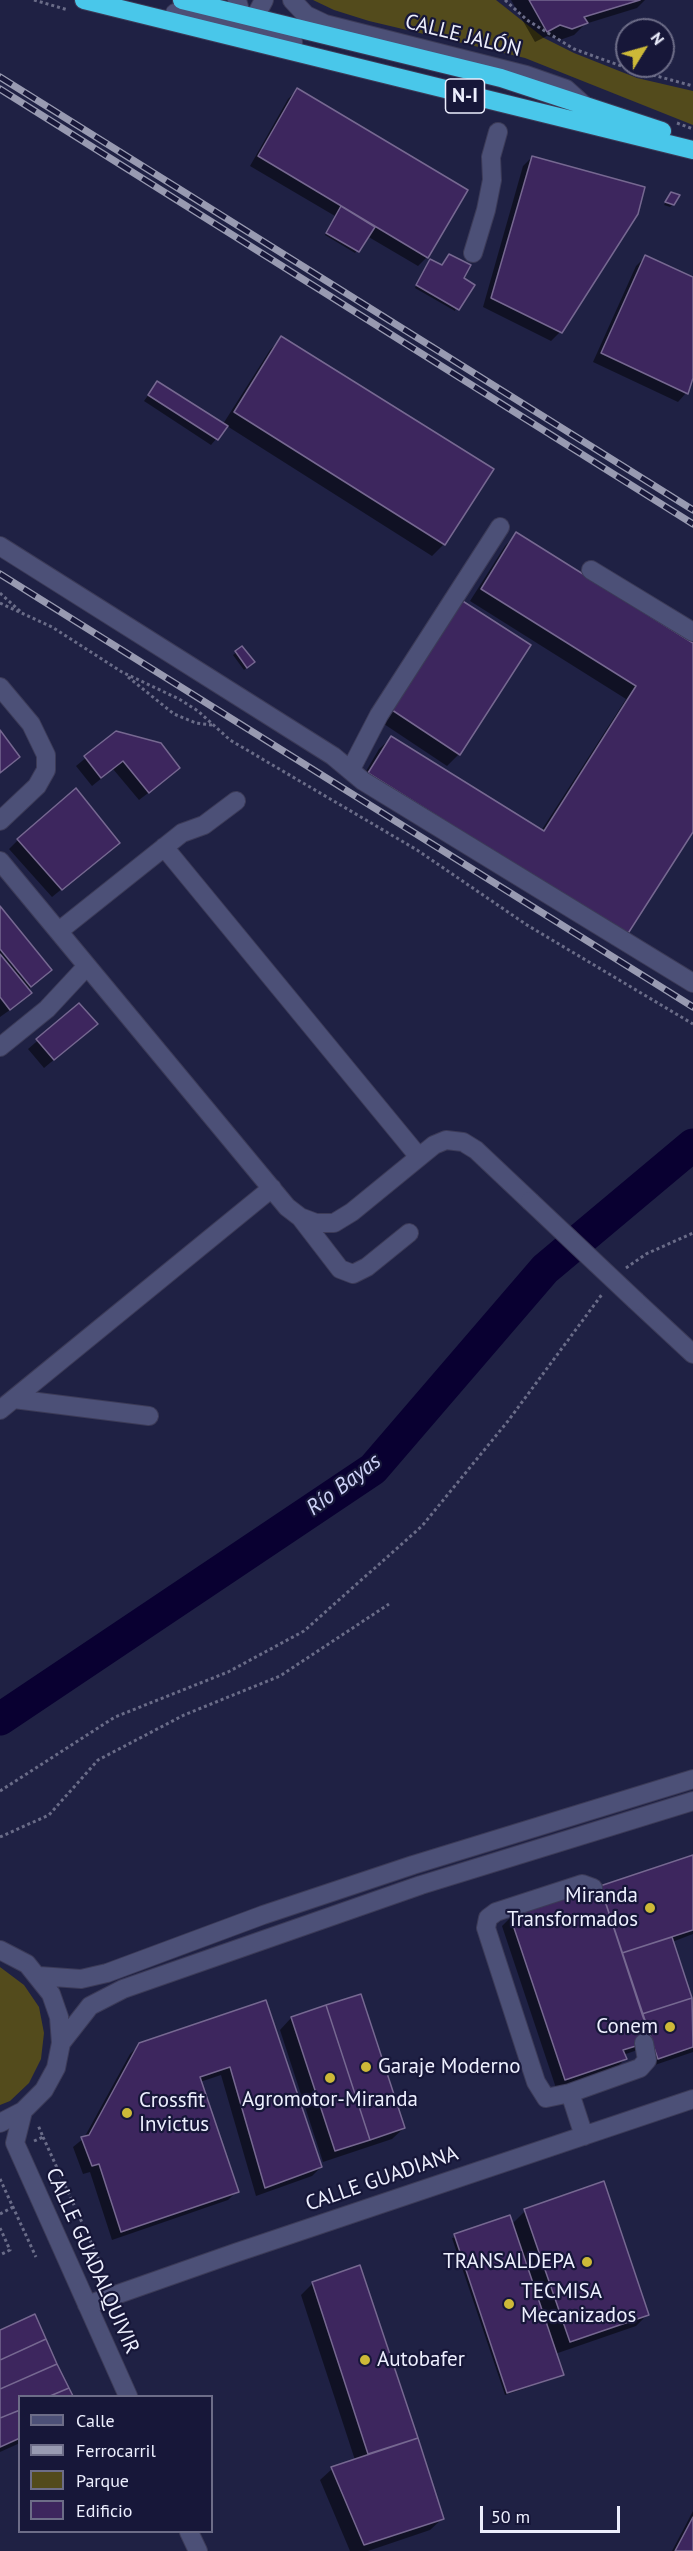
<!DOCTYPE html>
<meta charset="utf-8">
<style>
body{margin:0}
#map{position:relative;width:693px;height:2551px;overflow:hidden;background:#1f2144;font-family:"PT Sans",sans-serif}
canvas{display:block}
.legend{position:absolute;left:18px;top:2395px;width:195px;height:138px;box-sizing:border-box;background:#171739;border:2px solid #6d6d88;margin:0;padding:8px 10px;list-style:none;font-size:18px;color:#edeffe}
.legend li{display:flex;align-items:center;gap:12px;height:30px}
.legend b{width:30px;border:2px solid #6d6d88}
.north{position:absolute;left:615px;top:18px;width:60px;height:60px;box-sizing:border-box;background:#171739;border:2px solid #6d6d88;border-radius:50%;rotate:53deg;font-size:16px;font-weight:700;line-height:24px;text-align:center;color:#edeffe}
.north::after{content:'';display:block;margin:auto;width:21px;height:27px;background:#cdb938;clip-path:polygon(50% 0,100% 100%,50% 72%,0 100%)}
.scale{position:absolute;left:480px;top:2506px;width:140px;height:27px;box-sizing:border-box;border:3px solid #edeffe;border-top:0;padding-left:8px;font-size:18px;line-height:21px;white-space:nowrap;color:#edeffe;-webkit-text-stroke:4px #171739;paint-order:stroke}
</style>
<div id="map">
<canvas width="693" height="2551"></canvas>
<ul class="legend">
<li><b style="height:8px;background:#4c5077"></b>Calle</li>
<li><b style="height:8px;background:#989ab1"></b>Ferrocarril</li>
<li><b style="height:16px;background:#534b1c"></b>Parque</li>
<li><b style="height:16px;background:#3d265e"></b>Edificio</li>
</ul>
<div class="north">N</div>
<div class="scale">50 m</div>
</div>
<script>
const ctx = document.querySelector('canvas').getContext('2d');
ctx.lineJoin = 'round';
function fill(path, color) {
  ctx.fillStyle = color;
  ctx.fill(path, 'evenodd');
}
function toPath(rows) {
  const path = new Path2D();
  for (const r of rows) {
    path.moveTo(r[0], r[1]);
    for (let i = 2; i < r.length; i += 2) path.lineTo(r[i], r[i + 1]);
  }
  return path;
}
function trace(path, color, width, dash) {
  ctx.strokeStyle = color;
  ctx.lineWidth = width;
  ctx.lineCap = dash ? 'butt' : 'round';
  ctx.setLineDash(dash || []);
  ctx.stroke(path);
}
function write(font, color, halo, rows, align = 'center') {
  ctx.font = font + ' "PT Sans",sans-serif';
  ctx.lineWidth = 4.5;
  ctx.setLineDash([]);
  ctx.textBaseline = 'middle';
  ctx.strokeStyle = halo;
  ctx.fillStyle = color;
  for (const [text, x, y, turn = 0] of rows) {
    ctx.save();
    ctx.translate(x, y);
    ctx.rotate((+turn || 0) * Math.PI / 180);
    ctx.textAlign = isNaN(turn) ? turn : align;
    if (halo) ctx.strokeText(text, 0, 0);
    ctx.fillText(text, 0, 0);
    ctx.restore();
  }
}
fill(toPath([
 [313,0,496,0,544,38,574,53,637,78,693,91,693,125,525,58,369,21,334,10],
 [0,1967,24,1985,39,2007,44,2033,41,2059,29,2083,10,2101,0,2105]
]), '#534b1c');
fill(toPath([
 [511,0,645,0,637,8,585,24,574,35,560,40,547,36,535,42],
 [297,90,427,257,418,266,367,236,355,253,325,235,335,216,250,166,288,99],
 [532,157,637,213,560,332,551,341,483,307,523,166],
 [669,196,673,204,670,207,664,205],
 [645,257,693,279,693,377,686,393,678,402,593,362,636,266],
 [428,263,462,279,455,311,415,288],
 [281,338,492,469,444,544,432,556,227,426,211,445,144,401,157,383,223,424,270,350],
 [516,534,693,645,693,828,626,934,358,785,379,749,391,738,541,831,626,699,470,601,505,546],
 [446,611,459,754,447,766,378,720],
 [242,648,253,662,244,670,233,655],
 [116,733,169,777,139,800,113,769,92,786,76,766],
 [18,840,118,843,52,897,9,849],
 [0,909,41,978,28,990,30,993,21,1002,0,1017],
 [79,1005,87,1032,44,1068,28,1049],
 [693,1856,693,1934,672,1942,693,2005,693,2052,649,2067,643,2048,623,2055,625,2059,616,2068,556,2088,502,1926,511,1917],
 [265,2002,321,2167,312,2176,256,2196,221,2075,200,2082,237,2191,228,2200,112,2240,90,2172,83,2174,73,2147,84,2138,130,2054,139,2045],
 [291,2018,404,2128,392,2139,323,2162,280,2030],
 [525,2211,648,2314,636,2326,555,2354,562,2374,559,2377,505,2395,452,2238,512,2224],
 [359,2267,442,2519,430,2530,368,2551,350,2551,320,2480,332,2469,355,2460,301,2295,313,2283],
 [34,2316,71,2396,20,2396,20,2443,0,2452,0,2332],
 [693,2511,693,2551,672,2551]
]), '#0007');
trace(toPath([
 [0,1719,373,1469,545,1269,693,1145]
]), '#090031', 33);
const building = toPath([
 [529,0,640,0,584,17,588,23,572,29,560,25,547,32,529,0],
 [297,88,468,190,428,258,258,156,297,88],
 [532,156,645,187,638,214,562,333,491,298,532,156],
 [671,192,680,195,674,205,665,202,671,192],
 [341,206,375,227,359,252,326,233,341,206],
 [449,254,471,265,464,278,475,285,459,310,416,285,430,259,442,265,449,254],
 [645,255,693,277,693,378,688,394,601,353,645,255],
 [281,336,494,469,445,545,234,412,281,336],
 [157,381,228,426,218,440,148,395,157,381],
 [516,532,693,643,693,832,627,935,368,773,391,736,544,831,636,686,481,589,516,532],
 [458,598,531,645,460,755,389,708,458,598],
 [242,646,255,662,247,668,235,651,242,646],
 [0,730,20,757,0,773,0,730],
 [116,731,161,743,180,768,149,793,123,761,101,778,84,756,116,731],
 [76,788,120,843,62,890,17,839,76,788],
 [0,906,52,970,31,987,0,949,0,906],
 [0,954,32,993,10,1010,0,997,0,954],
 [79,1003,98,1024,54,1060,36,1039,79,1003],
 [693,1855,693,1930,622,1953,600,1886,693,1855],
 [600,1886,652,2041,623,2050,627,2059,565,2080,510,1916,600,1886],
 [672,1937,692,1998,642,2014,622,1953,672,1937],
 [361,1994,405,2128,370,2140,326,2005,361,1994],
 [692,1998,693,2047,658,2059,642,2014,692,1998],
 [266,2000,322,2167,265,2188,230,2067,200,2077,239,2192,121,2232,99,2164,92,2166,81,2137,89,2135,139,2043,266,2000],
 [326,2005,370,2140,335,2151,291,2017,326,2005],
 [604,2181,649,2315,570,2342,524,2209,604,2181],
 [510,2215,564,2375,507,2393,454,2234,510,2215],
 [360,2265,418,2438,368,2454,312,2282,360,2265],
 [35,2314,46,2339,0,2360,0,2330,35,2314],
 [46,2339,57,2364,0,2389,0,2360,46,2339],
 [57,2364,69,2388,50,2396,20,2396,20,2410,0,2418,0,2389,57,2364],
 [69,2388,73,2396,50,2396,69,2388],
 [20,2410,20,2438,0,2447,0,2418,20,2410],
 [418,2438,444,2519,364,2545,331,2467,418,2438],
 [693,2517,693,2551,675,2551,693,2517]
]);
fill(building, '#3d265e');
trace(building, '#766891', 1.5);
const minor = toPath([
 [237,0,241,14,255,30,293,42],
 [292,0,306,15,325,24,526,75,566,89,585,106],
 [175,13,219,24,234,24,255,17,264,0],
 [473,253,486,210,492,180,491,157,498,132],
 [0,546,333,756,363,781,693,983],
 [591,570,693,632],
 [0,687,31,724,46,755,46,770,37,786,0,821],
 [351,769,379,715,500,527],
 [164,847,419,1157],
 [0,861,287,1207,300,1217,316,1223,334,1223,352,1212,434,1145,446,1140,463,1142,476,1150,530,1201],
 [59,931,182,833,204,825,236,801],
 [0,1047,47,1009,87,966],
 [300,1217,340,1269,353,1274,367,1267,409,1233],
 [636,1301,693,1354],
 [14,1399,149,1416],
 [0,1410,272,1188],
 [0,1950,27,1964,51,1994,59,2017,61,2043,56,2068,44,2090,23,2111,0,2123],
 [39,1976,81,1979,107,1973,263,1915,413,1865,693,1779],
 [61,2043,90,2006,123,1989,421,1885,693,1801],
 [570,2093,640,2068,647,2060,644,2043],
 [23,2111,15,2143,128,2396],
 [584,2136,570,2093,546,2098,536,2082,486,1928,488,1918,496,1912,582,1884,593,1888],
 [87,2305,235,2253,693,2099],
 [189,2532,198,2551]
]);
const highway = toPath([
 [84,0,693,150],
 [182,0,501,78,662,131]
]);
trace(minor, '#3c3b58', 20);
trace(highway, '#3c3b58', 20);
trace(toPath([
 [34,0,68,10],
 [505,0,527,20,574,49,624,67,693,86],
 [677,123,693,129],
 [0,593,21,612],
 [0,603,52,627,122,672,179,699,198,711,230,740,417,850,527,925,693,1024],
 [128,677,174,714,196,723,212,725],
 [626,1268,646,1254,693,1233],
 [0,1791,115,1717,228,1672,304,1631,422,1526,508,1421,603,1293],
 [0,1837,49,1815,98,1760,184,1715,280,1676,389,1604],
 [43,2137,100,2262],
 [34,2141,43,2137,38,2125],
 [0,2179,36,2257],
 [0,2214,13,2207],
 [0,2228,10,2250,0,2255]
]), '#6a6c88', 3, [3, 3]);
trace(minor, '#4c5077', 18);
trace(highway, '#49c7ea', 18);
const rail = toPath([
 [0,77,693,510],
 [0,89,693,524],
 [0,574,693,1007]
]);
trace(rail, '#989ab1', 7);
trace(rail, '#171739', 4.5, [14]);
const minorBridge = toPath([
 [530,1201,636,1301]
]);
trace(minorBridge, '#3c3b58', 20, []);
trace(minorBridge, '#4c5077', 18);
for (const [x, y, r, color] of [
 [650,1908,6,"#cdb938"],
 [670,2027,6,"#cdb938"],
 [366,2067,6,"#cdb938"],
 [330,2078,6,"#cdb938"],
 [127,2113,6,"#cdb938"],
 [587,2262,6,"#cdb938"],
 [509,2304,6,"#cdb938"],
 [365,2360,6,"#cdb938"]
]) {
  const dot = new Path2D();
  dot.arc(x, y, r, 0, 2 * Math.PI);
  ctx.fillStyle = color;
  ctx.fill(dot);
  trace(dot, '#171739', 2);
}
for (const [x, y, w] of [
 [465,96,39]
]) {
  const box = new Path2D();
  box.roundRect(x - w / 2, y - 17, w, 34, 4.5);
  ctx.fillStyle = '#171739';
  ctx.fill(box);
  trace(box, '#edeffe', 1.5);
}
write('bold 20px', '#edeffe', null, [
 ["N-I",465,96]
]);
write('21px', '#edeffe', '#171739', [
 ["CALLE JALÓN",463,36,14],
 ["CALLE GUADIANA",382,2179,-19],
 ["CALLE GUADALQUIVIR",92,2261,66]
]);
write('21px', '#edeffe', '#171739', [
 ["Miranda",638,1896,"right"],
 ["Transformados",638,1920,"right"],
 ["Conem",658,2027,"right"],
 ["Garaje Moderno",378,2067],
 ["Agromotor-Miranda",330,2100,"center"],
 ["Crossfit",139,2101],
 ["Invictus",139,2125],
 ["TRANSALDEPA",575,2262,"right"],
 ["TECMISA",521,2292],
 ["Mecanizados",521,2316],
 ["Autobafer",377,2360]
], 'left');
write('italic 22px', '#ced2f7', '#171739', [
 ["Río Bayas",344,1485,-37]
]);
</script>
